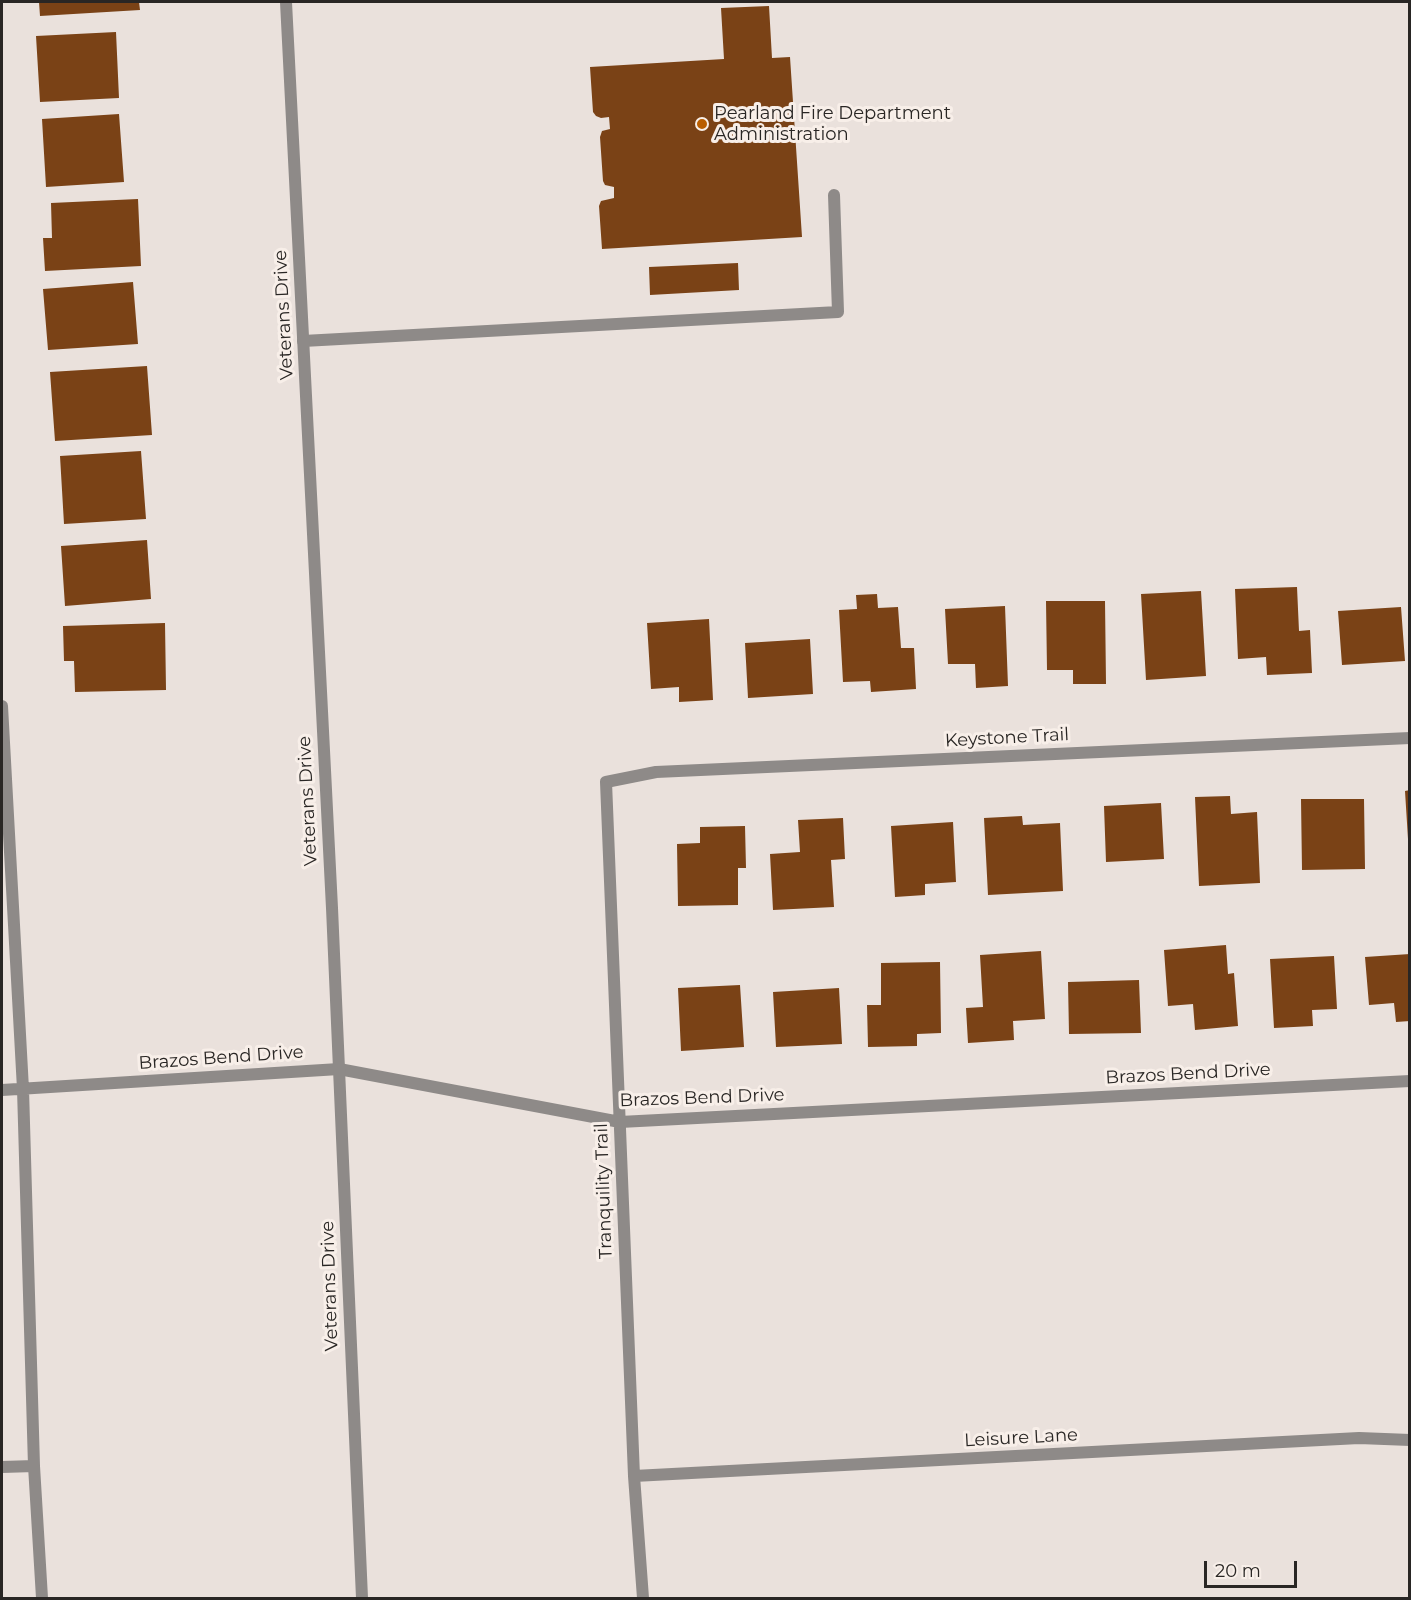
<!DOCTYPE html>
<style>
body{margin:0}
#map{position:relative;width:1411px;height:1600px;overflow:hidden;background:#eae1dc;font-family:Montserrat,sans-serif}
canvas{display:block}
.frame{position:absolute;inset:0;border:3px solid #292624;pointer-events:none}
.scale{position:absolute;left:1204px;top:1561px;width:93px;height:27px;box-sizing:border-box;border:3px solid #292624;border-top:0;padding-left:8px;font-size:18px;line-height:21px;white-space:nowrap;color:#292624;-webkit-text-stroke:4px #f8efe9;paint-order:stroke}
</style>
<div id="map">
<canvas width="1411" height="1600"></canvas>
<div class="frame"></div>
<div class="scale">20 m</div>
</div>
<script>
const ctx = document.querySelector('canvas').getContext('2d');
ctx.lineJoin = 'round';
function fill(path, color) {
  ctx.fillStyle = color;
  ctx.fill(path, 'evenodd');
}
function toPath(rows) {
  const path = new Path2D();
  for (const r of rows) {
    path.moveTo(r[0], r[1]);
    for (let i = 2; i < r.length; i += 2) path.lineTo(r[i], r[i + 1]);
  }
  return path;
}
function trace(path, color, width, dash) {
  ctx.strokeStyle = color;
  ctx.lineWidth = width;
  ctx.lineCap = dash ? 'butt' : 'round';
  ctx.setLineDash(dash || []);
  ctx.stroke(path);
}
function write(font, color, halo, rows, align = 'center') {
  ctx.font = font + ' Montserrat,sans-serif';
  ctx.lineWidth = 6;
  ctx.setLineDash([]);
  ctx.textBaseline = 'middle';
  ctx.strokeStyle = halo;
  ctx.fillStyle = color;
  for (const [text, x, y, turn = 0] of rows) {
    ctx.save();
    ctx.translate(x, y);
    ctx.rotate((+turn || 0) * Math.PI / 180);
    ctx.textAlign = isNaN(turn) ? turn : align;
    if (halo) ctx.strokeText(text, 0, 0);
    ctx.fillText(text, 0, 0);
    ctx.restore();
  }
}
fill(toPath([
 [39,2,139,2,140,10,40,16],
 [769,6,772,58,790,57,802,237,602,249,599,206,601,201,614,198,614,187,605,185,603,181,600,137,602,131,610,129,609,117,601,118,596,116,593,112,590,67,724,59,721,8],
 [116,32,119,98,40,102,36,36],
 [119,114,124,182,46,187,42,119],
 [138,199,141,266,45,271,43,238,52,238,51,203],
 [738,263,739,290,650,295,649,267],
 [133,282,138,344,48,350,43,289],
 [147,366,152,435,55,441,50,372],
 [141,451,146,519,64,524,60,456],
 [147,540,151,599,65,606,61,546],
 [1297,587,1299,631,1310,630,1312,673,1267,675,1266,657,1238,659,1235,589],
 [1201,591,1206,676,1146,680,1141,594],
 [877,594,878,608,898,607,901,648,914,648,916,689,871,692,870,681,843,682,839,610,857,609,856,595],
 [1046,601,1105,601,1106,684,1073,684,1073,670,1047,670],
 [1005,606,1008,686,976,688,975,664,948,664,945,609],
 [1401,607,1405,661,1342,665,1338,611],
 [709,619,713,700,679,702,679,687,651,689,647,623],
 [165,623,166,690,75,692,74,661,64,661,63,626],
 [810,639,813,694,748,698,745,643],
 [1410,790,1410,839,1408,839,1405,791],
 [1230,796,1231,814,1257,812,1260,883,1199,886,1195,797],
 [1301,799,1364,799,1365,869,1302,870],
 [1161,803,1164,859,1106,862,1104,806],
 [1022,816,1023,825,1060,823,1063,891,988,895,984,818],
 [843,818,845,859,831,860,834,907,773,910,770,854,800,852,798,820],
 [953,822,956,882,925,884,925,895,895,897,891,826],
 [745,826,746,868,738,868,738,905,678,906,677,844,700,843,700,827],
 [1226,945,1228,974,1234,973,1238,1026,1195,1030,1193,1004,1168,1006,1164,950],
 [1041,951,1045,1019,1013,1021,1014,1040,968,1043,966,1008,983,1007,980,955],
 [1410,954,1410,1021,1396,1022,1394,1003,1369,1005,1365,957],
 [1334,956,1337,1009,1312,1010,1313,1026,1274,1028,1270,959],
 [940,962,941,1033,917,1034,917,1046,868,1047,867,1005,881,1005,881,963],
 [1139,980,1141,1033,1069,1034,1068,982],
 [740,985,744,1047,681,1051,678,988],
 [839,988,842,1044,776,1047,773,992]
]), '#7a4216');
trace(toPath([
 [303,341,838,312,834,195]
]), '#8e8a88', 12);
trace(toPath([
 [2,706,23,1089,34,1466,42,1598],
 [2,1090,339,1069,620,1122,1410,1081],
 [2,1467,34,1466],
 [634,1476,1359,1438,1410,1440],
 [643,1598,634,1476,606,782,656,772,1410,738]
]), '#8e8a88', 12);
trace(toPath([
 [286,2,332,908,362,1598]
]), '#8e8a88', 12);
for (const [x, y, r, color] of [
 [702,124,6,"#b95e01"]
]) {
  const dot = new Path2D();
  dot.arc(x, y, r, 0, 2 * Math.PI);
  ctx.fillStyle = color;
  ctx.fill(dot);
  trace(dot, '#f8efe9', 2);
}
write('18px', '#292624', '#f8efe9', [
 ["Pearland Fire Department",714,114],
 ["Administration",714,135]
], 'left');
write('18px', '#292624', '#f8efe9', [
 ["Veterans Drive",284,315,-93],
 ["Keystone Trail",1007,738,-3],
 ["Veterans Drive",308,801,-93],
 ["Brazos Bend Drive",221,1058,-4],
 ["Brazos Bend Drive",1188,1074,-3],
 ["Brazos Bend Drive",702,1098,-2],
 ["Tranquility Trail",604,1191,-92],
 ["Veterans Drive",330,1286,-92],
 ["Leisure Lane",1021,1438,-3]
]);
</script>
